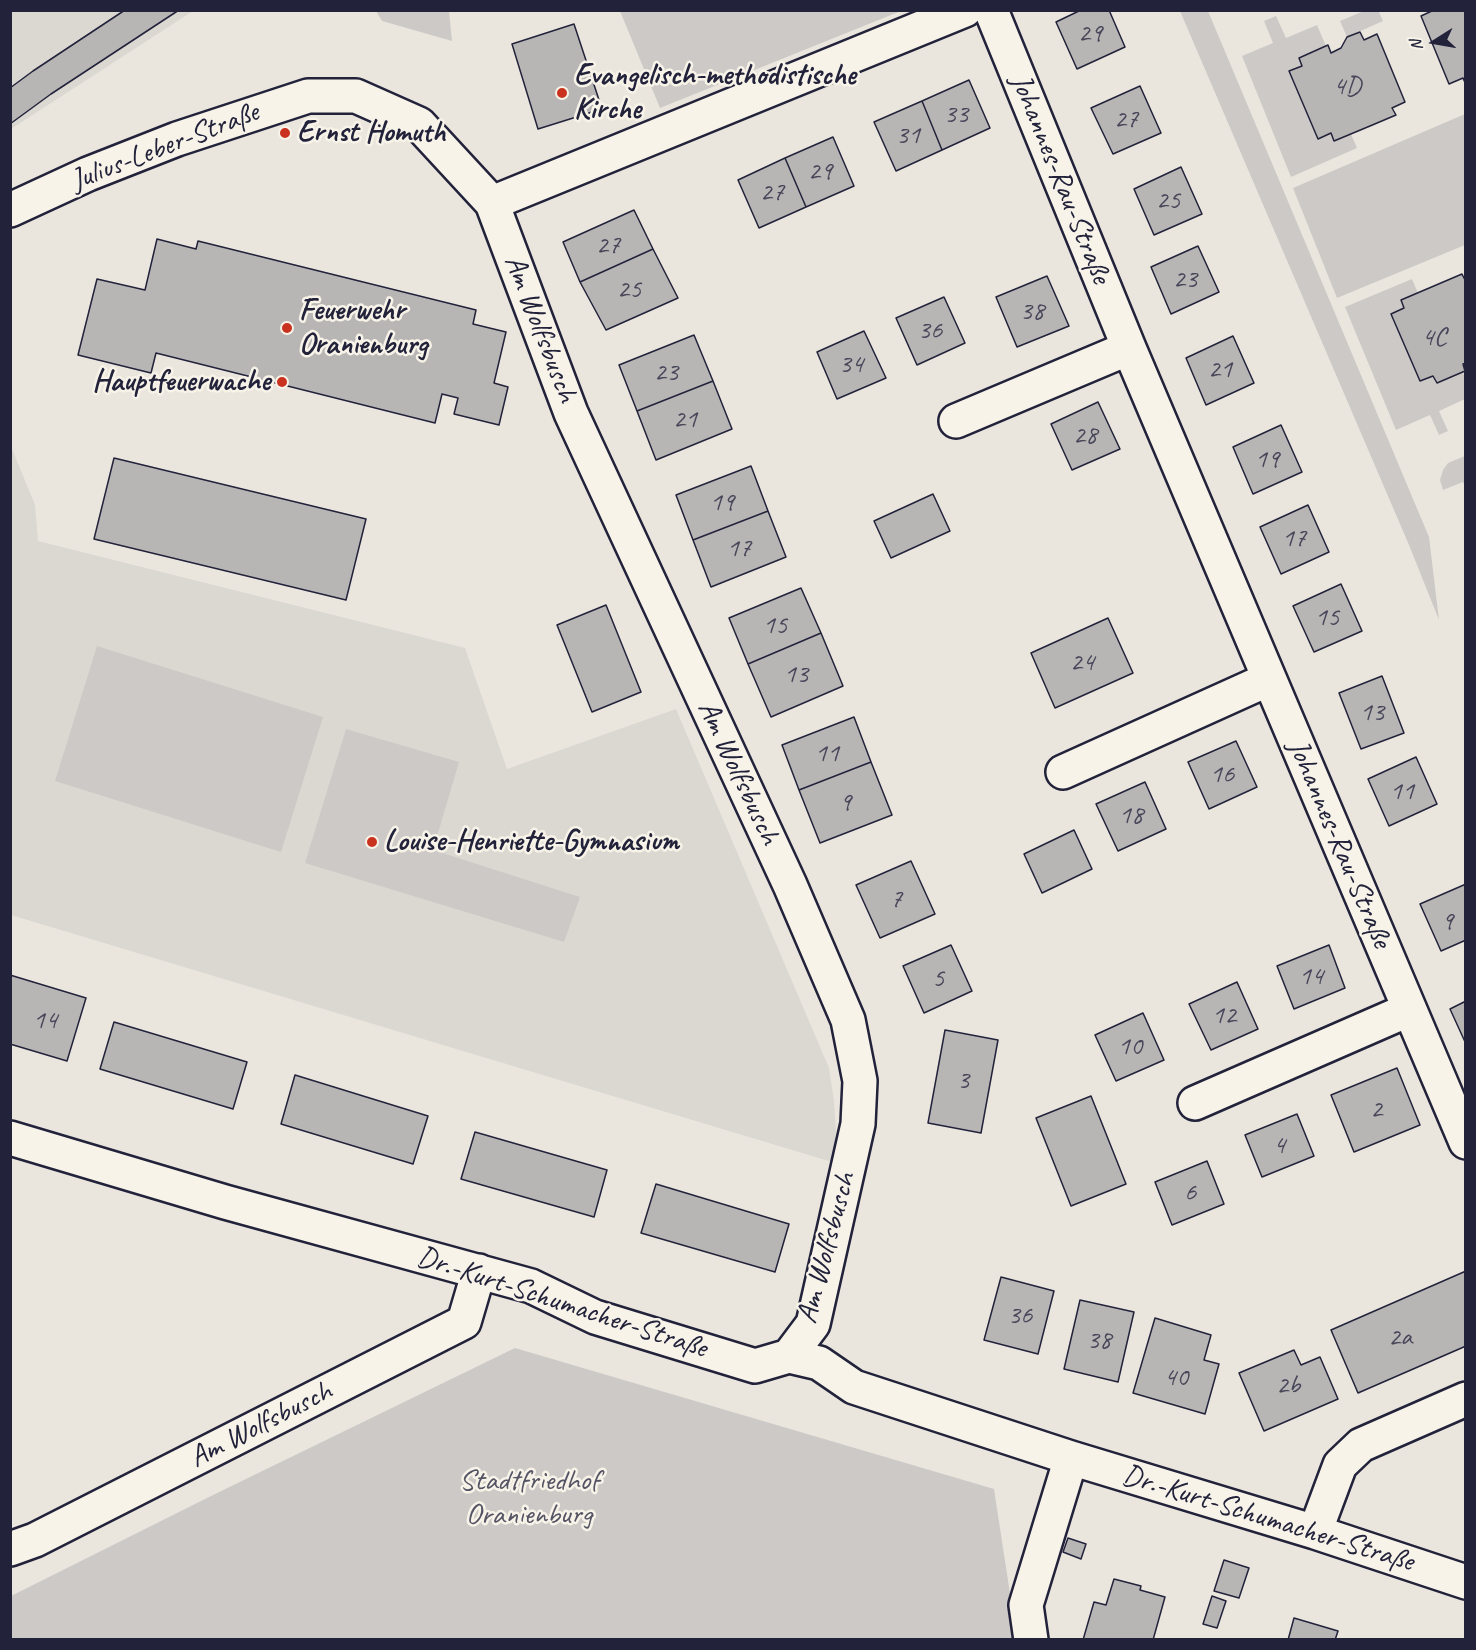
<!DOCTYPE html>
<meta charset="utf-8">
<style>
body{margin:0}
#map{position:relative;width:1476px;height:1650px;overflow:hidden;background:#eae6de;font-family:Caveat,sans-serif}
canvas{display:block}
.frame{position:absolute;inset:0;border:12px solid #22223b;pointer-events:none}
.north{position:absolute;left:1404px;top:12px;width:60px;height:60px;-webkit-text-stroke:4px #f7f3e8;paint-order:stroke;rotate:259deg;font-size:16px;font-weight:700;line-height:24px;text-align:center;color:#22223b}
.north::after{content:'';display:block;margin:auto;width:21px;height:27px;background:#22223b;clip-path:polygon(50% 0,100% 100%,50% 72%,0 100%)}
</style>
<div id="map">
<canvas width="1476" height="1650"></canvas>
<div class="frame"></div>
<div class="north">N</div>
</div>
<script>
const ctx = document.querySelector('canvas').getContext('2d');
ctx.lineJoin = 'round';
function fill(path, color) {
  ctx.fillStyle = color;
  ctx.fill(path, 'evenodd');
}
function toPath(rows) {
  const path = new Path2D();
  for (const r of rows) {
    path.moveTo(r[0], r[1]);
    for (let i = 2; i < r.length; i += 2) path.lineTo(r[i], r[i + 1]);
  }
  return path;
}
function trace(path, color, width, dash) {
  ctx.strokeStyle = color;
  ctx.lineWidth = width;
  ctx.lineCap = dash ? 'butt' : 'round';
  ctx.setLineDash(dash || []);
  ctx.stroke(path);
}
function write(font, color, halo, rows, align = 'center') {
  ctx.font = font + ' Caveat,sans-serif';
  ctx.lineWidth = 5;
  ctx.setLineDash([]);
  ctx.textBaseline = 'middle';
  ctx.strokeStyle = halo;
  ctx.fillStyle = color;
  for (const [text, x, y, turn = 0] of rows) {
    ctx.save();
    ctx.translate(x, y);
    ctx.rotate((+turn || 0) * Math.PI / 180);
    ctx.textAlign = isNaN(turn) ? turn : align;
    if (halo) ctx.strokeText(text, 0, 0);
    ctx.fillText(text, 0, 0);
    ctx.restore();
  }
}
fill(toPath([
 [11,11,193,11,11,129],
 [10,444,35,505,38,541,465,648,507,769,676,709,829,1068,834,1101,836,1132,832,1162,11,915]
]), '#dbd8d2');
fill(toPath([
 [1378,10,1383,21,1347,37,1340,21,1364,11],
 [376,11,449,11,452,41,382,21],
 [620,11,901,11,660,108],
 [1180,11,1208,11,1429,537,1439,620,1409,545],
 [1276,16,1286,38,1317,25,1326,46,1299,57,1302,66,1290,71,1317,138,1331,133,1334,141,1351,134,1357,148,1291,177,1242,56,1273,43,1264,21],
 [1465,114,1465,245,1337,298,1293,188],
 [1412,279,1418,293,1401,300,1404,308,1392,314,1420,381,1433,376,1438,383,1463,372,1465,379,1465,399,1439,411,1448,431,1439,435,1430,415,1396,430,1345,307],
 [1465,456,1465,487,1463,482,1443,490,1440,480,1443,470,1448,463],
 [97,646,323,717,281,852,55,781],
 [346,729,459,762,433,850,580,897,564,942,305,863],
 [515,1348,994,1489,1017,1639,11,1640,11,1596,209,1497]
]), '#cdc9c6');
const building = toPath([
 [125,10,179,10,51,94,10,124,10,88,33,71,125,10],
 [1081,10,1109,10,1125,47,1077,69,1056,22,1081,10],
 [1466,10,1466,85,1463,78,1449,84,1421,16,1434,10,1466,10],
 [574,24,602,109,538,129,512,44,574,24],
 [1360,32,1364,40,1377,34,1405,102,1392,108,1396,115,1370,126,1334,141,1331,133,1318,139,1289,71,1302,66,1299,58,1328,45,1331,53,1341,48,1347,37,1360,32],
 [969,80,990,128,942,150,922,101,969,80],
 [1140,86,1161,133,1113,154,1091,108,1140,86],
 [922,101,942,150,896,171,874,122,922,101],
 [833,137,854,186,806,207,785,158,833,137],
 [785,158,806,207,759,228,738,180,785,158],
 [1181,167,1202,214,1154,235,1134,189,1181,167],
 [634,210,653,249,580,282,563,242,634,210],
 [157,239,196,249,198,241,476,310,473,324,506,332,494,383,508,387,499,425,454,414,458,398,442,394,435,423,156,353,151,373,78,355,97,279,145,290,157,239],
 [1198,246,1219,292,1171,314,1151,267,1198,246],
 [653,249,678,298,606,330,580,282,653,249],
 [1462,274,1466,282,1466,363,1463,364,1465,371,1437,383,1433,376,1420,381,1391,314,1404,308,1401,300,1462,274],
 [1047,276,1069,326,1017,347,996,297,1047,276],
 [944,297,965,343,917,365,896,318,944,297],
 [864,331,886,378,837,399,817,352,864,331],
 [694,335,713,381,637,411,619,365,694,335],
 [1233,336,1254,383,1206,405,1186,358,1233,336],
 [713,381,732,429,656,460,637,411,713,381],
 [1098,402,1120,449,1072,470,1051,424,1098,402],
 [1281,425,1302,472,1253,494,1233,447,1281,425],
 [114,458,366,519,346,600,94,539,114,458],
 [751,466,768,511,693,540,676,495,751,466],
 [933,494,950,531,891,558,874,521,933,494],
 [1308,505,1329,552,1281,574,1260,527,1308,505],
 [768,511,786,557,711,587,693,540,768,511],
 [1341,584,1362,631,1314,652,1293,606,1341,584],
 [801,588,821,633,748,664,729,618,801,588],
 [606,605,641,692,592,712,557,625,606,605],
 [1108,618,1133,673,1055,708,1031,653,1108,618],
 [821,633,843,686,771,717,748,664,821,633],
 [1382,676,1404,733,1361,749,1339,693,1382,676],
 [854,717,871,762,799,790,782,745,854,717],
 [1236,741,1257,787,1209,809,1188,762,1236,741],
 [1416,757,1437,804,1389,826,1368,779,1416,757],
 [871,762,892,815,820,843,799,790,871,762],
 [1145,782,1166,829,1118,851,1096,804,1145,782],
 [1074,830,1092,869,1042,893,1024,854,1074,830],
 [911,861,935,914,880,938,856,885,911,861],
 [1466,884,1466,940,1441,951,1420,904,1466,884],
 [951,945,972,991,924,1013,903,966,951,945],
 [1329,945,1345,988,1294,1009,1277,966,1329,945],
 [10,975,86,998,67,1061,10,1044,10,975],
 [1237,982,1258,1029,1211,1050,1189,1004,1237,982],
 [1466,1001,1466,1044,1450,1009,1466,1001],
 [1143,1013,1164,1060,1116,1081,1095,1035,1143,1013],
 [114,1022,247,1062,233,1109,100,1069,114,1022],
 [945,1030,998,1040,981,1133,928,1123,945,1030],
 [1397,1068,1420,1125,1354,1152,1331,1095,1397,1068],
 [295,1075,428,1116,413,1164,281,1124,295,1075],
 [1091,1096,1126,1184,1071,1206,1036,1118,1091,1096],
 [1297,1114,1314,1156,1262,1177,1245,1135,1297,1114],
 [475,1132,607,1170,594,1217,461,1179,475,1132],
 [1207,1161,1224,1204,1172,1225,1155,1182,1207,1161],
 [656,1184,789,1224,775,1272,641,1233,656,1184],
 [1466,1271,1466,1346,1358,1393,1331,1330,1466,1271],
 [1001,1277,1054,1291,1038,1354,984,1340,1001,1277],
 [1080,1300,1134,1312,1118,1382,1064,1369,1080,1300],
 [1155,1318,1211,1335,1204,1360,1219,1364,1205,1414,1133,1393,1155,1318],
 [1294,1350,1301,1365,1320,1357,1338,1399,1264,1431,1239,1373,1294,1350],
 [1068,1538,1086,1544,1081,1559,1063,1552,1068,1538],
 [1224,1560,1249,1568,1239,1598,1214,1591,1224,1560],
 [1114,1579,1141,1586,1140,1590,1165,1597,1153,1640,1083,1640,1094,1602,1106,1605,1114,1579],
 [1212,1596,1226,1601,1217,1628,1203,1624,1212,1596],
 [1294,1618,1338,1631,1335,1640,1288,1640,1294,1618]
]);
fill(building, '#b8b6b5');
trace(building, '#22223b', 1.5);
const minor = toPath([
 [991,10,1129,348,1466,1142],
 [492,203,965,10],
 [10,210,88,174,177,139,308,96,356,96,419,124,492,203,571,413,790,885,848,1020,860,1081,858,1124,813,1324,789,1356],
 [956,421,1129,348],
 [1063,772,1269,679],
 [1195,1103,1408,1010],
 [10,1138,225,1202,531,1286,595,1317,755,1366,789,1356,819,1363,854,1387,1071,1458,1315,1532,1466,1582],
 [1315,1532,1340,1465,1361,1445,1466,1399],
 [10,1549,35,1540,464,1322,479,1271],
 [1031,1640,1026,1605,1071,1458]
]);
trace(minor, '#22223b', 38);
trace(minor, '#f7f3e8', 33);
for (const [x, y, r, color] of [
 [562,93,6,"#c8321e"],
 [285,133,6,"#c8321e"],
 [287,328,6,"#c8321e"],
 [282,382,6,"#c8321e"],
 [372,842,6,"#c8321e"]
]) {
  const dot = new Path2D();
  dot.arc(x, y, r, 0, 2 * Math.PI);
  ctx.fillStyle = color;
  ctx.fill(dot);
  trace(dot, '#f7f3e8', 2);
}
write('27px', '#48475a', null, [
 ["29",1090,34],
 ["4D",1347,87],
 ["33",956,115],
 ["27",1126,120],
 ["31",908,136],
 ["29",820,172],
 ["27",772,193],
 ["25",1168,201],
 ["27",608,246],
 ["23",1185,280],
 ["25",629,290],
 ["38",1032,312],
 ["36",930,331],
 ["4C",1434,338],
 ["34",851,365],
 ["21",1220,370],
 ["23",666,373],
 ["21",685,420],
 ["28",1085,436],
 ["19",1267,460],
 ["19",722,503],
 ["17",1294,539],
 ["17",739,549],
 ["15",1327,618],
 ["15",775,626],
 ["24",1082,663],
 ["13",796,675],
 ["13",1372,713],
 ["11",827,754],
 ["16",1222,775],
 ["11",1402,792],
 ["9",845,803],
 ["18",1131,816],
 ["7",896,900],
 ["9",1447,922],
 ["14",1311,977],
 ["5",938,979],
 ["12",1224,1016],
 ["14",45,1021],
 ["10",1130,1047],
 ["3",963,1081],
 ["2",1376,1110],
 ["4",1279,1146],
 ["6",1190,1193],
 ["36",1020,1316],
 ["2a",1400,1338],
 ["38",1099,1341],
 ["40",1176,1378],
 ["2b",1288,1386]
]);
write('bold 30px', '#22223b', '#f7f3e8', [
 ["Evangelisch-methodistische",574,76],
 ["Kirche",574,110],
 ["Ernst Homuth",297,133],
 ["Feuerwehr",299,311],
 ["Oranienburg",299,345],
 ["Hauptfeuerwache",270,382,"right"],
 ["Louise-Henriette-Gymnasium",384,842]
], 'left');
write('30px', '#22223b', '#f7f3e8', [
 ["Julius-Leber-Straße",165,147,-21],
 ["Johannes-Rau-Straße",1060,179,68],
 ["Am Wolfsbusch",540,329,69],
 ["Am Wolfsbusch",738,773,65],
 ["Johannes-Rau-Straße",1339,844,67],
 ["Am Wolfsbusch",827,1248,-75],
 ["Dr.-Kurt-Schumacher-Straße",562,1303,18],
 ["Am Wolfsbusch",261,1425,-27],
 ["Dr.-Kurt-Schumacher-Straße",1268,1519,17]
]);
write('30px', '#555465', '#f7f3e8', [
 ["Stadtfriedhof",529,1481],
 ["Oranienburg",529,1515]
]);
</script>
